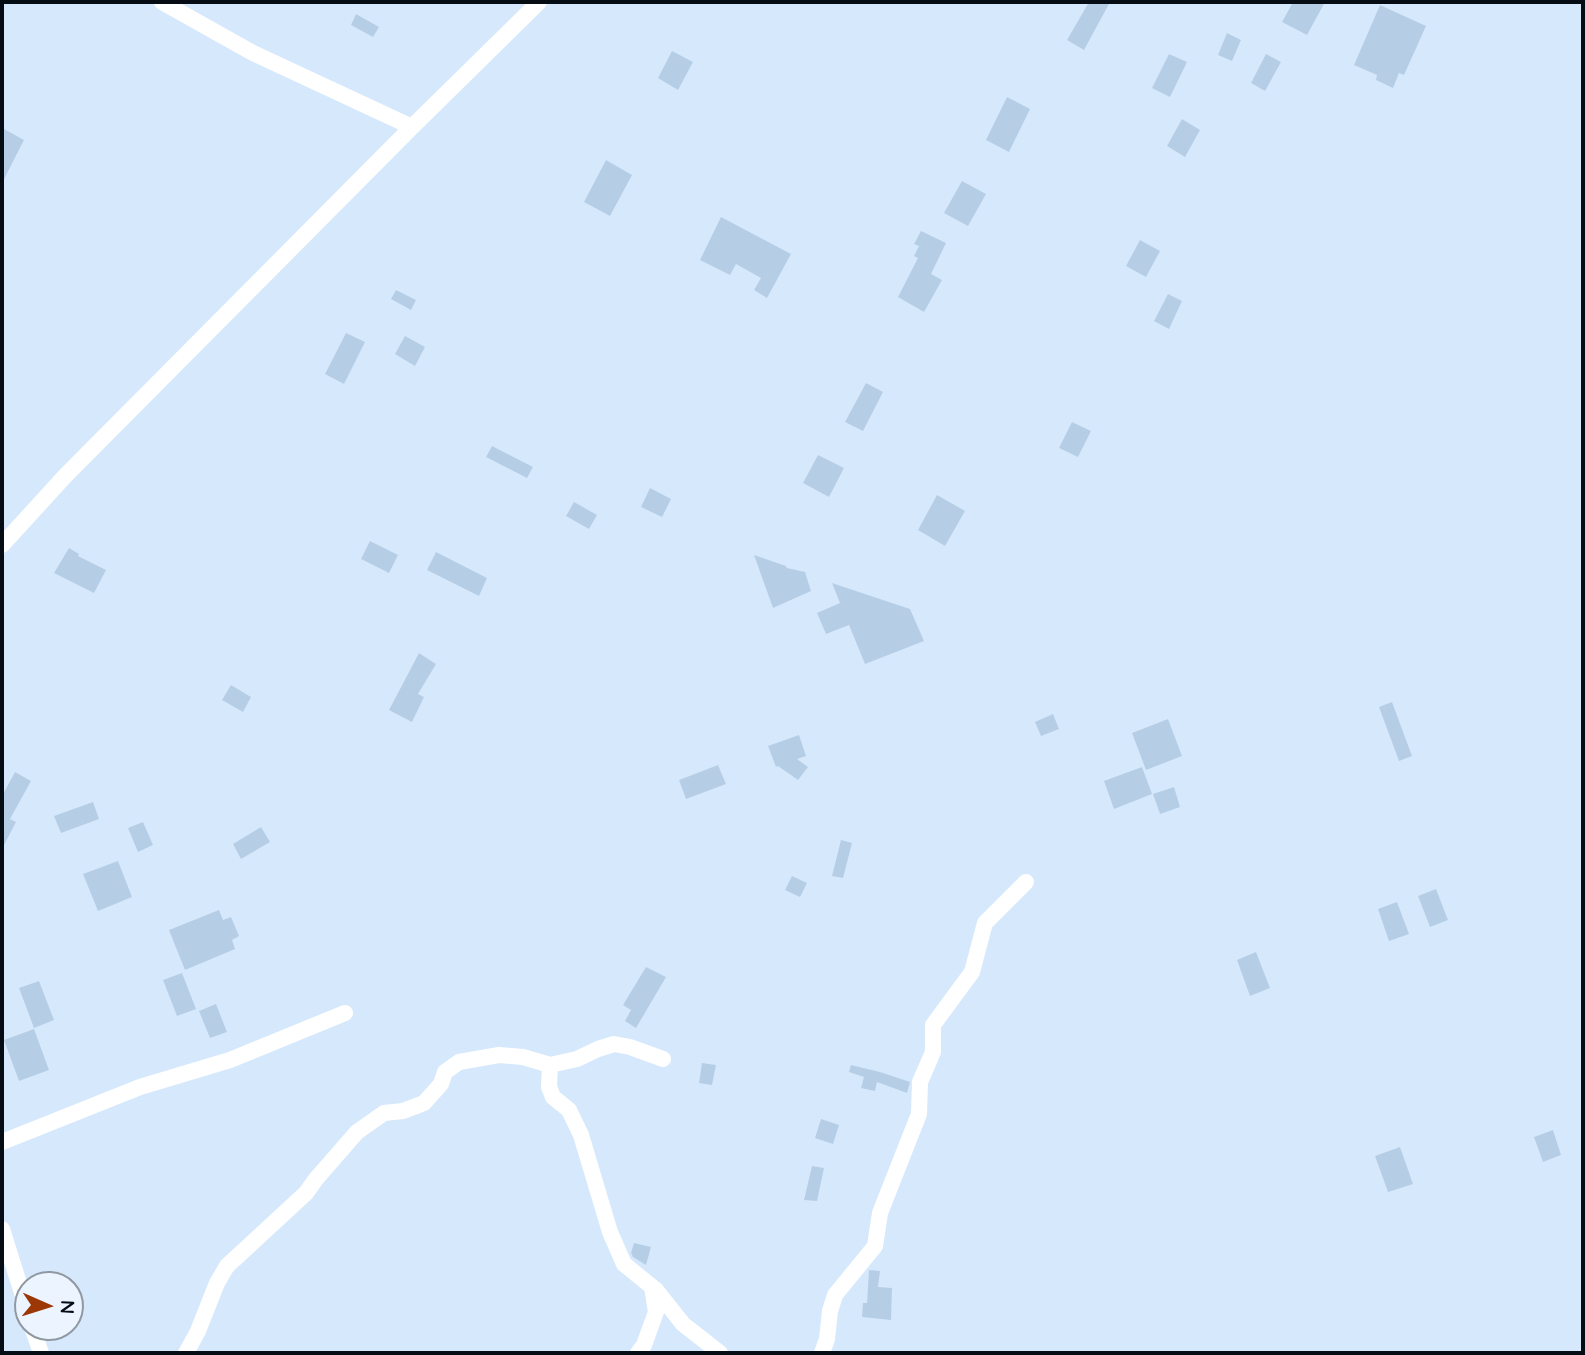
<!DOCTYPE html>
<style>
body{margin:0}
#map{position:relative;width:1585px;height:1355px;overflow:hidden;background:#d6e9fc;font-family:Quicksand,sans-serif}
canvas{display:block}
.frame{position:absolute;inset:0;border:4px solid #050c14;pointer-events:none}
.north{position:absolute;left:14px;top:1271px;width:70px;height:70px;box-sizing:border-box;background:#ecf5ff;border:2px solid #9098a1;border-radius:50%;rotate:93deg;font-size:19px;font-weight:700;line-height:28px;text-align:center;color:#050c14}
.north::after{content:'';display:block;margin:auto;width:24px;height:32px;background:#9c3805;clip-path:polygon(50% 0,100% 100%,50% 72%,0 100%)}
</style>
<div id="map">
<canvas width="1585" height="1355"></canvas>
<div class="frame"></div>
<div class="north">N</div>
</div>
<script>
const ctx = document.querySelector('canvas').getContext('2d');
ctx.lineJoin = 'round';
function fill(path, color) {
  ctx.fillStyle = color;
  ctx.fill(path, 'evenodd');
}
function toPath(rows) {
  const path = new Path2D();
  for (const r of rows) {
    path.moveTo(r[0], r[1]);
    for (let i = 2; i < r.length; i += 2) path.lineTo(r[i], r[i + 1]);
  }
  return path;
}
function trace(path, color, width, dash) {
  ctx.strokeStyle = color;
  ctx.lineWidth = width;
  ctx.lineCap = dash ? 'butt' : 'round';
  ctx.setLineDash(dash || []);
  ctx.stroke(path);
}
fill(toPath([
 [1089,2,1110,2,1084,50,1067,40],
 [1293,2,1325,2,1307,35,1282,22],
 [1380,5,1426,26,1404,75,1399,73,1393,88,1376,80,1377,75,1354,65],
 [356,14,379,27,373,37,351,25],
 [1227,33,1241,40,1232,61,1218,55],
 [672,51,693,62,678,90,658,78],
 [1169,54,1187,62,1170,97,1152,88],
 [1266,54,1281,62,1265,91,1251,83],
 [1007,97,1030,109,1009,152,986,140],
 [1182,119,1200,130,1185,157,1167,146],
 [2,128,24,140,2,183],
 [606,160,632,175,610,216,584,202],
 [962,181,986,194,968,226,944,213],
 [721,217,791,254,767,298,754,290,761,278,736,264,730,275,700,260],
 [921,231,946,243,931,274,942,280,924,312,898,297,918,258,914,256,919,246,914,244],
 [1140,240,1160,251,1146,277,1126,266],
 [396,290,416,300,411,310,391,299],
 [1168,294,1182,301,1169,329,1154,321],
 [346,333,365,342,344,384,325,374],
 [405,336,425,347,415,366,395,354],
 [866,383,883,392,863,431,845,422],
 [1072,422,1091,431,1078,457,1059,448],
 [492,446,533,467,527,478,486,457],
 [818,455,844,468,829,497,803,483],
 [650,488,671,499,662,517,641,507],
 [937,495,965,511,945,546,918,530],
 [574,502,597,515,589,529,566,516],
 [370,541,398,555,389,573,361,559],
 [69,548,79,554,78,556,106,570,94,593,54,573],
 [436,552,487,578,479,596,427,570],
 [754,555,786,566,787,568,805,572,811,591,773,608],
 [832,583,910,609,924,641,865,664,849,625,826,634,817,613,840,603],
 [419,653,436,664,418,694,424,697,412,722,389,710],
 [231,685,251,697,243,712,222,700],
 [1392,702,1412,756,1399,761,1379,707],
 [1053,714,1059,729,1041,736,1035,722],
 [1168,719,1182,756,1146,770,1132,733],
 [799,735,806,756,797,759,808,767,798,780,778,766,776,767,768,746],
 [718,765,726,784,686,799,679,780],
 [1142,767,1152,794,1114,809,1104,781],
 [15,772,31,781,10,819,16,822,2,849,2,796],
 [1174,787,1180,807,1160,814,1153,794],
 [93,802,99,819,61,833,54,816],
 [143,822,153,845,138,852,128,828],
 [261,827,270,842,241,859,233,844],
 [841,840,852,843,843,878,832,876],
 [118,861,132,897,98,911,83,874],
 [792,876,807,883,800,897,785,890],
 [1436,889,1448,920,1430,927,1418,896],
 [1397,902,1409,934,1389,941,1378,909],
 [219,910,223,920,231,917,239,936,232,940,235,949,185,970,169,930],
 [1256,952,1270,988,1250,996,1237,960],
 [646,967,666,977,636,1028,625,1021,631,1010,623,1005],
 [182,973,196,1009,177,1016,163,980],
 [39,981,54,1020,34,1028,19,988],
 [216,1004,227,1032,210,1038,199,1011],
 [34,1029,49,1070,19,1081,4,1040],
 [702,1063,716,1065,712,1085,699,1083],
 [851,1065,880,1072,910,1082,907,1093,877,1082,875,1091,861,1088,864,1077,849,1072],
 [821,1119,839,1125,833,1144,815,1138],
 [1553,1130,1561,1155,1543,1162,1534,1137],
 [1400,1147,1413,1184,1388,1192,1375,1156],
 [812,1166,824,1168,817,1201,804,1200],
 [634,1243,651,1247,646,1265,633,1257,631,1253],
 [869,1270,880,1271,878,1287,892,1288,891,1320,862,1317,863,1303,867,1303]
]), '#b6cee5');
trace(toPath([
 [162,2,253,53,412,127],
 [2,545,66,475,412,127,539,2],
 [550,1065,549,1087,553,1097,569,1110,581,1135,610,1232,624,1264,656,1290,683,1324,720,1353],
 [2,1142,140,1087,230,1060,345,1013],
 [2,1229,28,1312],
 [32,1327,41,1353],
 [186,1353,198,1331,217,1283,227,1266,306,1193,316,1179,357,1132,384,1113,403,1111,424,1103,441,1084,445,1072,459,1062,499,1055,523,1057,550,1065,577,1059,598,1049,614,1044,630,1047,663,1059],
 [638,1353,644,1345,656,1312,652,1287],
 [822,1353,827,1339,830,1311,835,1295,875,1246,880,1213,919,1114,920,1082,933,1052,933,1025,972,972,985,923,1026,882]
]), '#fff', 16);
</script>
